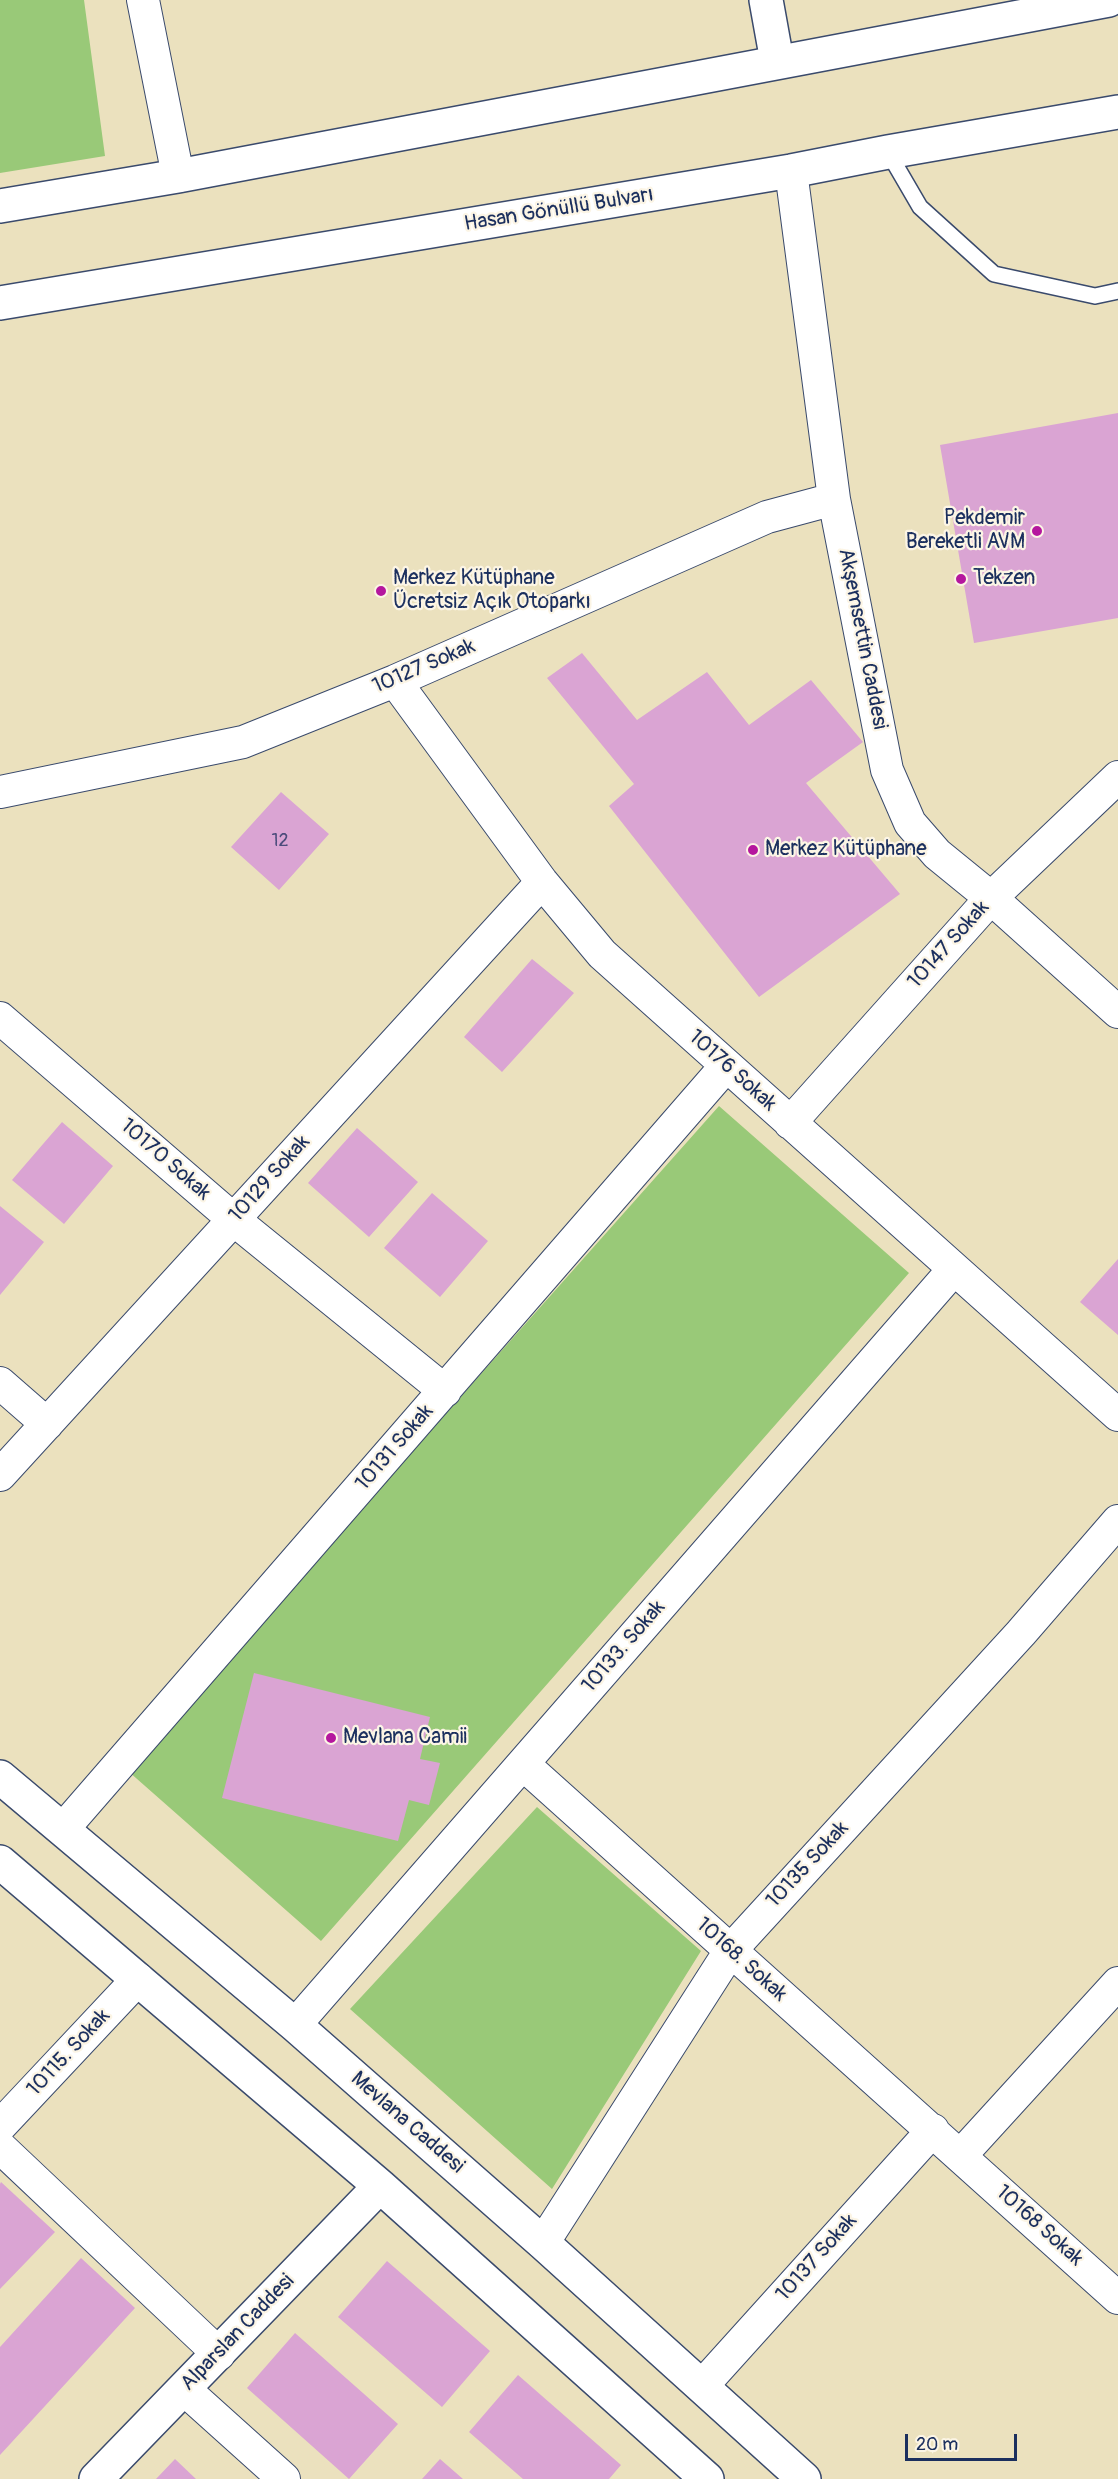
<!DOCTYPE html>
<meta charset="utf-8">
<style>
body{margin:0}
#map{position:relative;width:1118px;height:2479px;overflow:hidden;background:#ebe1be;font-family:Pangolin,sans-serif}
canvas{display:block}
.scale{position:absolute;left:905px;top:2434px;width:112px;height:27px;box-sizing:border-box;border:3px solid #1b2f5e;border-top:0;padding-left:8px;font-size:18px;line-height:21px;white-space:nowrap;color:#1b2f5e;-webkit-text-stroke:4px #fcf5e5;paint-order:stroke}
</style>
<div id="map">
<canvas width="1118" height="2479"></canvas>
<div class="scale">20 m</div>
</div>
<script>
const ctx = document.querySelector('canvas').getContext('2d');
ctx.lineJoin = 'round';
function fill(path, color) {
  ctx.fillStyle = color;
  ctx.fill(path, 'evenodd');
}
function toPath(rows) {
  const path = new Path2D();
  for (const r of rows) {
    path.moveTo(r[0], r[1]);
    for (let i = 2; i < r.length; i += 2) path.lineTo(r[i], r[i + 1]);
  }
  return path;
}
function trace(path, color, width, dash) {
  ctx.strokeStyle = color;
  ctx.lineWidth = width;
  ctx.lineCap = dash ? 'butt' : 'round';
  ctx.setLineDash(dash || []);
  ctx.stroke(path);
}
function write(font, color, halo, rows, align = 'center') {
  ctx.font = font + ' Pangolin,sans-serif';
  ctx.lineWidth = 4.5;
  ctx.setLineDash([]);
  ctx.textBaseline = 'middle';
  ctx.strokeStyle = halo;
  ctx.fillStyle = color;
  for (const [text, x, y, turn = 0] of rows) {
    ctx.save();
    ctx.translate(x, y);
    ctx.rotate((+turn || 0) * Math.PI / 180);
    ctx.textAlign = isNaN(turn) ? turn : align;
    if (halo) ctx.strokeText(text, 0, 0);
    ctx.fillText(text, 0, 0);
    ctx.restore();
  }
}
fill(toPath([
 [0,0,84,0,105,156,0,173],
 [719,1106,909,1273,321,1941,128,1771],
 [537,1807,701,1951,552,2189,350,2009]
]), '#99c978');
fill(toPath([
 [1118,413,1118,618,974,643,940,445],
 [582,653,637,720,707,672,749,725,811,680,863,742,806,783,900,894,759,997,609,806,634,784,547,678],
 [281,792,329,834,279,890,231,847],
 [532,959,574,993,502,1072,464,1037],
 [62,1122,113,1166,64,1224,12,1180],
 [357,1128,418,1182,369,1237,308,1183],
 [432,1193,488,1241,440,1297,384,1248],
 [0,1206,44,1242,0,1295],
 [1118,1259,1118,1335,1080,1302],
 [254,1673,430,1717,420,1759,440,1763,429,1805,409,1800,398,1841,222,1798],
 [1,2182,55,2232,0,2289,0,2184],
 [81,2258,135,2308,0,2455,0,2347],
 [387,2261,490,2351,442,2407,338,2317],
 [295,2333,398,2424,349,2479,247,2388],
 [518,2375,621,2465,609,2479,523,2479,469,2432],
 [175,2459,196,2479,156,2479],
 [440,2459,463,2479,422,2479]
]), '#daa4d3');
const service = toPath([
 [888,152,920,207,994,274,1095,296,1118,291]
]);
const minor = toPath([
 [143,0,178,176],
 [791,171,834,499,887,770,910,823,937,854,991,898,1118,1012],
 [395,681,542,882,602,954,1118,1415],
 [0,792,243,742,395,681,767,517,834,499],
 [0,1018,233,1219,445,1391],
 [790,1123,991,898,1118,777],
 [0,1383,47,1424],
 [0,1475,542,882],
 [523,1764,1118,2298],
 [63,1829,726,1066],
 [295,2025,954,1269],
 [0,2126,138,1979],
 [0,2147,219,2354],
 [961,2155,1118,1983],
 [543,2243,730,1951,1021,1633,1118,1521],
 [702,2386,933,2130],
 [184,2389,284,2479]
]);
const tertiary = toPath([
 [766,0,777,61],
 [0,1777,295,2025,543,2243,804,2479],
 [0,1862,380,2186,707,2479],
 [96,2479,380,2186]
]);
const primary = toPath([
 [0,206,178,176,1109,0],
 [0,303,791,171,888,152,1118,112]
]);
trace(service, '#3a4a6c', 18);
trace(minor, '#3a4a6c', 34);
trace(tertiary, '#3a4a6c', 36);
trace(primary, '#3a4a6c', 36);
trace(service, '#fff', 15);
trace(minor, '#fff', 32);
trace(tertiary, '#fff', 33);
trace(primary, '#fff', 33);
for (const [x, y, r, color] of [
 [1037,531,6,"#b5179e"],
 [961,579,6,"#b5179e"],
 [381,591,6,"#b5179e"],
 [753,850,6,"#b5179e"],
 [331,1738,6,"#b5179e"]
]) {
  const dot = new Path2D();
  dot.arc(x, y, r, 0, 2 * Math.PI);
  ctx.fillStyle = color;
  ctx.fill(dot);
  trace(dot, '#fcf5e5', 2);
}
write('18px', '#4b4c7b', null, [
 ["12",280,841]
]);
write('21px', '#1b2f5e', '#fcf5e5', [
 ["Hasan Gönüllü Bulvarı",559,210,-9],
 ["Akşemsettin Caddesi",862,639,79],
 ["10127 Sokak",424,667,-23],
 ["10147 Sokak",949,945,-48],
 ["10176 Sokak",732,1071,42],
 ["10170 Sokak",165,1160,41],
 ["10129 Sokak",270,1179,-48],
 ["10131 Sokak",395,1448,-49],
 ["10133. Sokak",624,1647,-49],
 ["10135 Sokak",808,1865,-47],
 ["10168. Sokak",741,1960,42],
 ["10115. Sokak",69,2053,-47],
 ["Mevlana Caddesi",407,2123,41],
 ["10168 Sokak",1039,2226,42],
 ["10137 Sokak",817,2258,-48],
 ["Alparslan Caddesi",238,2333,-46]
]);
write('21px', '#1b2f5e', '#fcf5e5', [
 ["Pekdemir",1025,519,"right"],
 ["Bereketli AVM",1025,543,"right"],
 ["Merkez Kütüphane",393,579],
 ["Ücretsiz Açık Otoparkı",393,603],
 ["Tekzen",973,579],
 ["Merkez Kütüphane",765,850],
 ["Mevlana Camii",343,1738]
], 'left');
</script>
